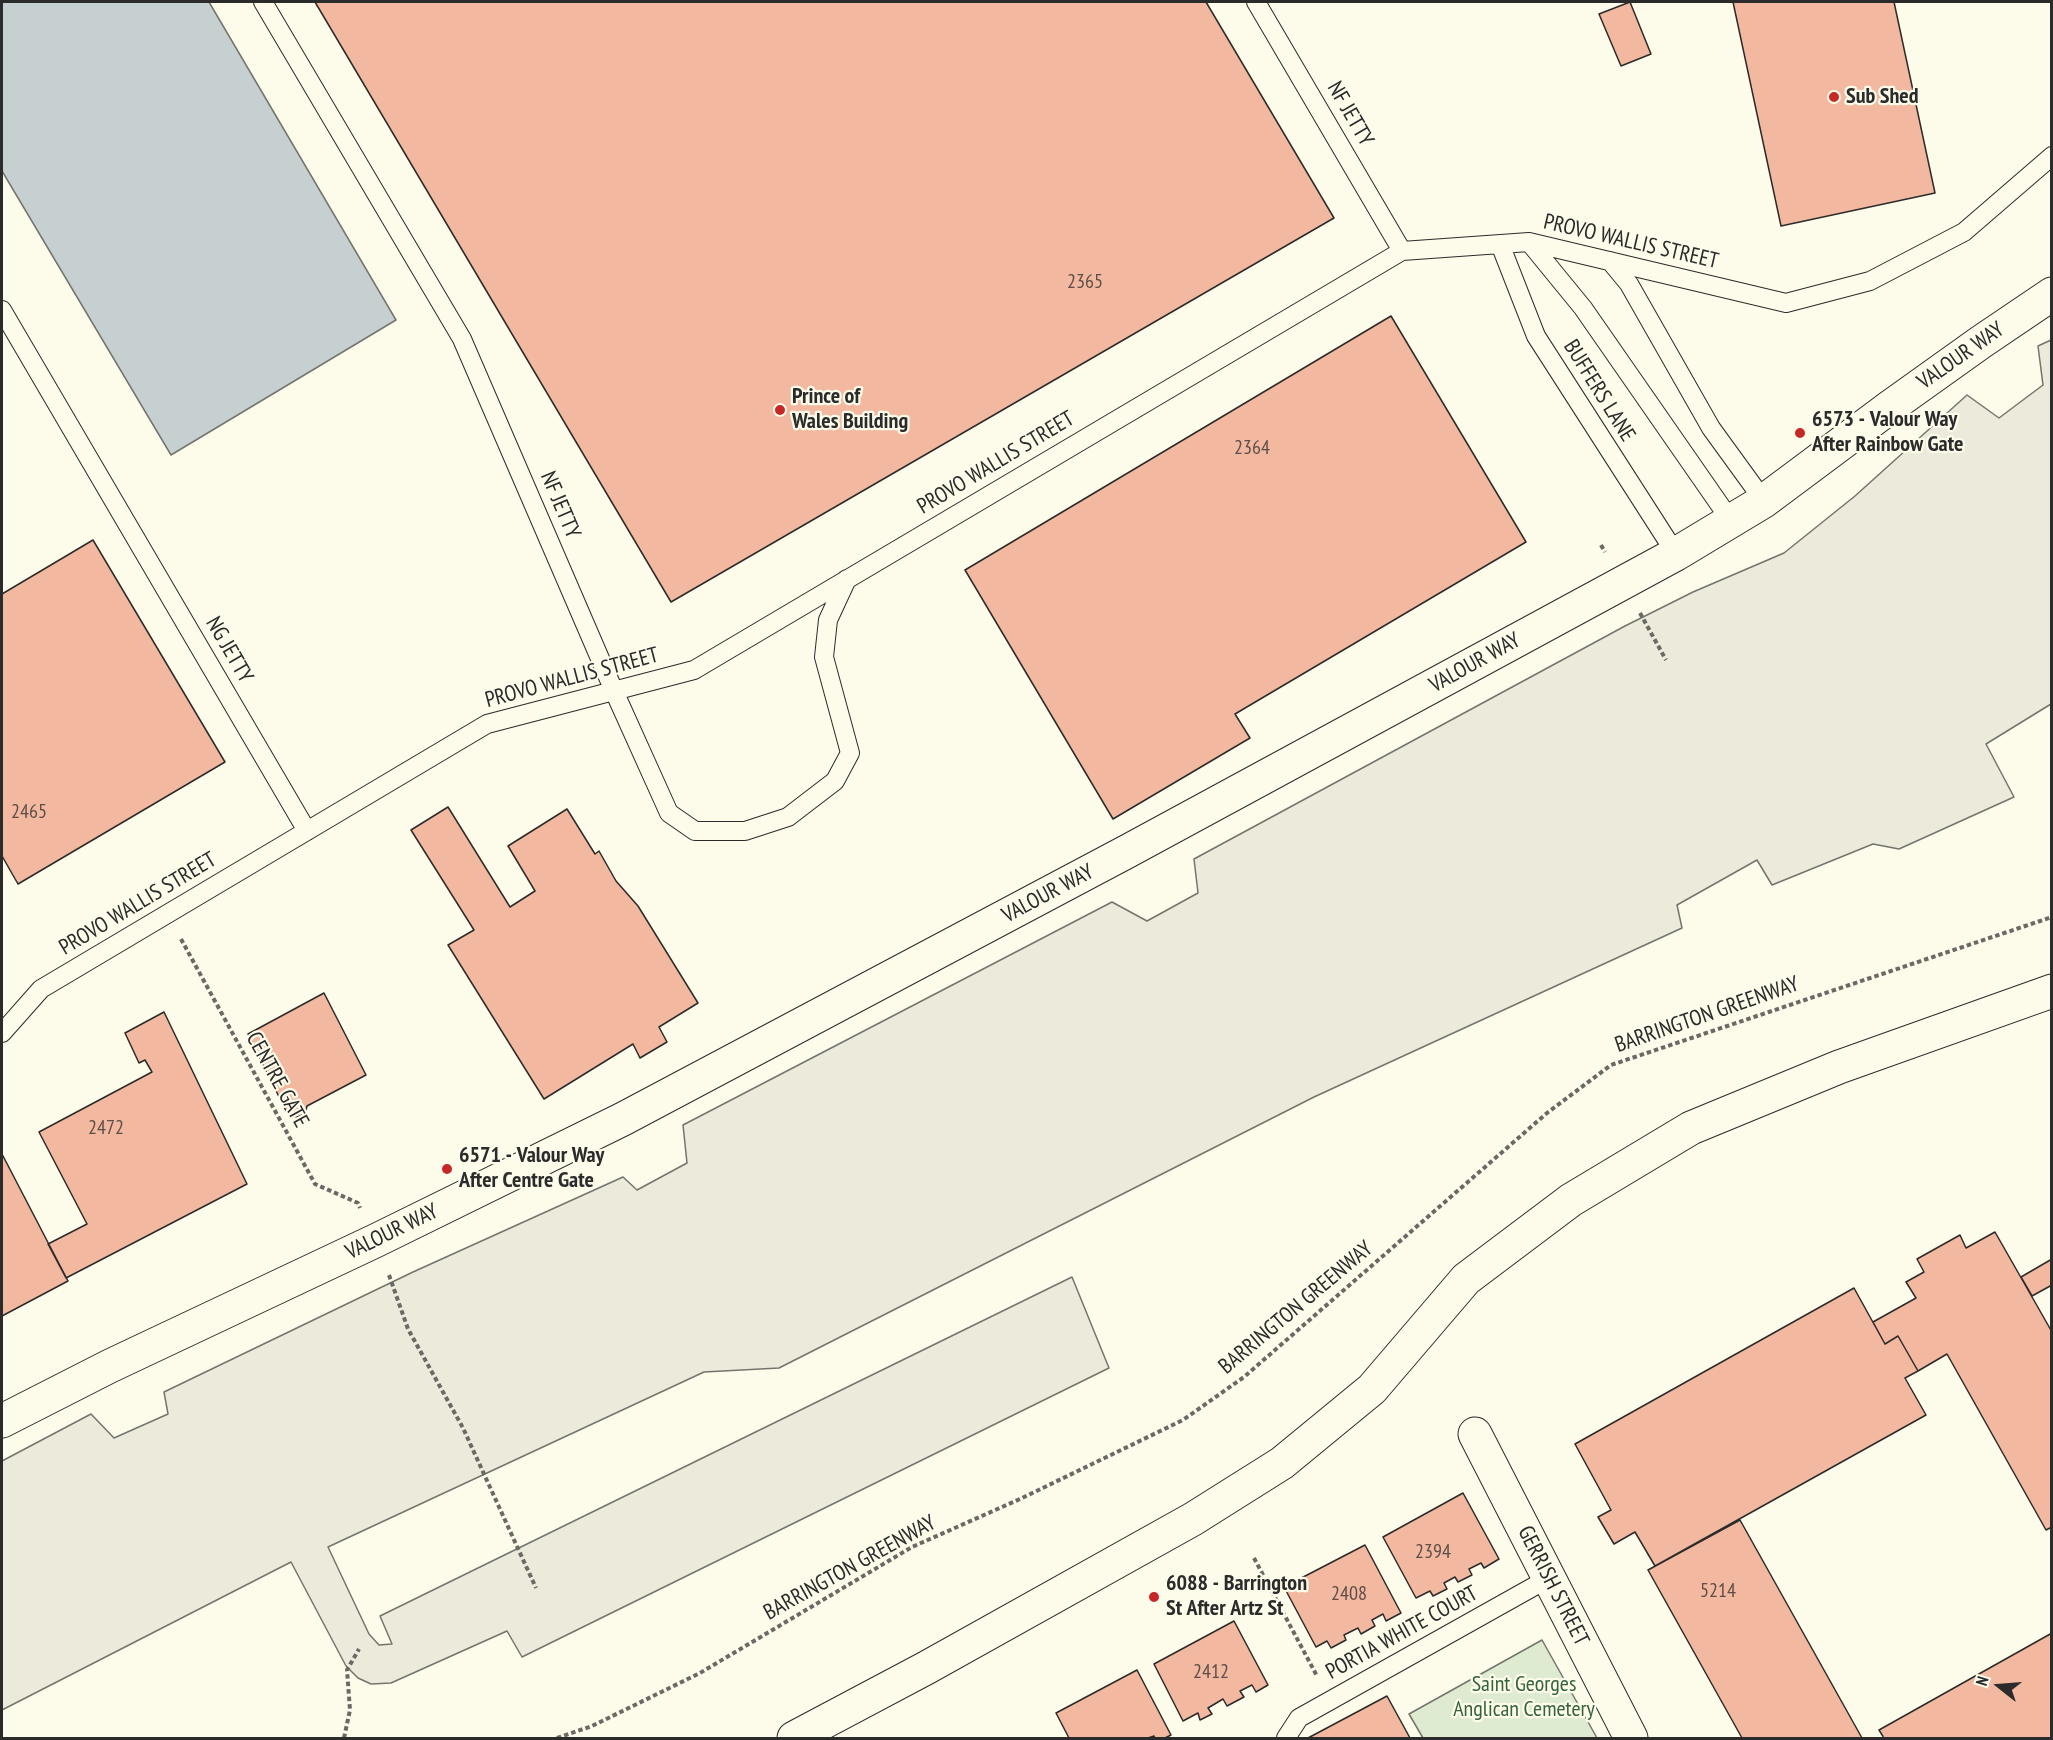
<!DOCTYPE html>
<style>
body{margin:0}
#map{position:relative;width:2053px;height:1740px;overflow:hidden;background:#fdfbea;font-family:"PT Sans Narrow",sans-serif}
canvas{display:block}
.frame{position:absolute;inset:0;border:3px solid #2b2b2b;pointer-events:none}
.north{position:absolute;left:1969px;top:1656px;width:60px;height:60px;-webkit-text-stroke:4px #fdfbea;paint-order:stroke;rotate:287deg;font-size:16px;font-weight:700;line-height:24px;text-align:center;color:#2b2b2b}
.north::after{content:'';display:block;margin:auto;width:21px;height:27px;background:#2b2b2b;clip-path:polygon(50% 0,100% 100%,50% 72%,0 100%)}
</style>
<div id="map">
<canvas width="2053" height="1740"></canvas>
<div class="frame"></div>
<div class="north">N</div>
</div>
<script>
const ctx = document.querySelector('canvas').getContext('2d');
ctx.lineJoin = 'round';
function fill(path, color) {
  ctx.fillStyle = color;
  ctx.fill(path, 'evenodd');
}
function toPath(rows) {
  const path = new Path2D();
  for (const r of rows) {
    path.moveTo(r[0], r[1]);
    for (let i = 2; i < r.length; i += 2) path.lineTo(r[i], r[i + 1]);
  }
  return path;
}
function trace(path, color, width, dash) {
  ctx.strokeStyle = color;
  ctx.lineWidth = width;
  ctx.lineCap = dash ? 'butt' : 'round';
  ctx.setLineDash(dash || []);
  ctx.stroke(path);
}
function write(font, color, halo, rows, align = 'center') {
  ctx.font = font + ' "PT Sans Narrow",sans-serif';
  ctx.lineWidth = 4.5;
  ctx.setLineDash([]);
  ctx.textBaseline = 'middle';
  ctx.strokeStyle = halo;
  ctx.fillStyle = color;
  for (const [text, x, y, turn = 0] of rows) {
    ctx.save();
    ctx.translate(x, y);
    ctx.rotate((+turn || 0) * Math.PI / 180);
    ctx.textAlign = isNaN(turn) ? turn : align;
    if (halo) ctx.strokeText(text, 0, 0);
    ctx.fillText(text, 0, 0);
    ctx.restore();
  }
}
const green = toPath([
 [1542,1640,1597,1738,1423,1738,1409,1714,1542,1640]
]);
fill(green, '#deebd1');
trace(green, '#74746e', 1.5);
const parking = toPath([
 [2051,340,2051,704,1986,744,2014,797,1899,849,1873,844,1772,885,1757,860,1677,905,1682,928,1314,1097,779,1368,704,1372,328,1547,369,1634,379,1645,392,1644,380,1616,1072,1277,1109,1368,522,1657,507,1631,391,1683,371,1684,358,1678,346,1666,291,1562,2,1710,2,1461,91,1414,114,1438,168,1414,164,1392,413,1272,623,1177,637,1190,687,1163,683,1125,1112,902,1147,921,1198,893,1194,859,1625,626,1693,592,1784,553,1855,496,1967,395,1999,418,2043,385,2038,346,2051,340]
]);
fill(parking, '#eceadb');
trace(parking, '#74746e', 1.5);
const water = toPath([
 [2,2,209,2,396,320,171,455,2,171,2,2]
]);
fill(water, '#c7d0d0');
trace(water, '#74746e', 1.5);
const building = toPath([
 [315,2,1206,2,1334,218,671,602,315,2],
 [1630,2,1651,54,1621,66,1599,14,1630,2],
 [1733,2,1894,2,1935,193,1781,226,1733,2],
 [1391,316,1526,542,1235,714,1250,738,1113,819,965,570,1391,316],
 [93,540,225,762,18,884,2,856,2,594,93,540],
 [448,807,510,907,535,891,508,846,567,809,595,854,599,851,616,881,638,906,698,1003,659,1027,667,1042,640,1058,633,1044,544,1099,448,945,474,930,411,830,448,807],
 [324,993,366,1075,307,1106,305,1114,297,1117,289,1115,286,1111,248,1034,324,993],
 [164,1012,247,1184,66,1278,48,1244,87,1224,39,1132,152,1072,145,1060,139,1063,125,1033,164,1012],
 [2,1154,68,1281,2,1316,2,1154],
 [1995,1232,2052,1332,2052,1527,2046,1530,1947,1354,1918,1371,1898,1336,1885,1344,1873,1322,1916,1298,1906,1282,1924,1272,1917,1259,1960,1235,1966,1248,1995,1232],
 [2052,1259,2052,1285,2032,1296,2021,1277,2052,1259],
 [1854,1288,1885,1344,1898,1336,1918,1371,1905,1378,1926,1415,1655,1566,1635,1532,1614,1544,1598,1517,1611,1510,1575,1444,1854,1288],
 [1463,1493,1499,1559,1484,1568,1481,1563,1469,1569,1472,1575,1458,1582,1455,1577,1444,1583,1447,1589,1433,1596,1430,1591,1416,1598,1383,1537,1463,1493],
 [1740,1520,1862,1738,1742,1738,1648,1570,1740,1520],
 [1365,1545,1401,1613,1386,1621,1383,1614,1372,1620,1375,1626,1361,1634,1358,1628,1344,1635,1346,1640,1331,1648,1327,1641,1316,1647,1284,1587,1365,1545],
 [1234,1621,1268,1685,1256,1692,1252,1685,1240,1691,1244,1697,1227,1706,1223,1699,1208,1708,1212,1714,1200,1720,1198,1713,1183,1721,1154,1664,1234,1621],
 [2052,1633,2052,1738,1884,1738,1879,1730,2052,1633],
 [1137,1670,1171,1735,1165,1738,1155,1738,1154,1736,1148,1738,1069,1738,1056,1713,1137,1670],
 [1387,1696,1410,1738,1308,1738,1387,1696]
]);
fill(building, '#f2b8a0');
trace(building, '#2b2b2b', 1.5);
const service = toPath([
 [263,2,462,339,614,691,669,813,695,831,745,831,788,817,835,781,850,753,824,657,828,620,847,579],
 [1256,2,1402,251],
 [1529,242,1583,308,1731,521],
 [1500,244,1536,336,1676,554],
 [1610,261,1629,284,1711,428,1764,501],
 [2,310,307,831],
 [2,1033,41,989,487,724,694,670,1402,251,1529,242,1786,303,1870,281,1964,232,2052,156],
 [1286,1738,1299,1718,1549,1578]
]);
const minor = toPath([
 [2,1421,110,1366,377,1240,623,1119,1128,851,1676,554,1764,501,1890,407,1981,342,2052,294],
 [1475,1434,1631,1738]
]);
const primary = toPath([
 [794,1738,926,1668,1193,1519,1282,1463,1372,1389,1466,1279,1571,1200,1691,1128,1839,1067,2052,991]
]);
trace(service, '#2b2b2b', 20);
trace(minor, '#2b2b2b', 35);
trace(primary, '#2b2b2b', 35);
trace(toPath([
 [1601,545,1605,552],
 [1640,613,1666,660],
 [181,939,315,1184,358,1203,360,1208],
 [389,1275,408,1329,463,1428,536,1588],
 [1254,1558,1317,1676],
 [344,1738,350,1710,347,1670,359,1649],
 [557,1738,592,1726,700,1673,912,1547,1020,1499,1183,1420,1244,1377,1547,1113,1611,1065,2052,917],
 [1883,1738,1884,1738]
]), '#6a6964', 4, [4.5, 3]);
trace(service, '#fdfbea', 18);
trace(minor, '#fdfbea', 33);
trace(primary, '#fdfbea', 33);
for (const [x, y, r, color] of [
 [1834,97,6,"#c62828"],
 [780,410,6,"#c62828"],
 [1800,433,6,"#c62828"],
 [447,1169,6,"#c62828"],
 [1154,1597,6,"#c62828"]
]) {
  const dot = new Path2D();
  dot.arc(x, y, r, 0, 2 * Math.PI);
  ctx.fillStyle = color;
  ctx.fill(dot);
  trace(dot, '#fdfbea', 2);
}
write('20px', '#5d4e48', null, [
 ["2365",1085,282],
 ["2364",1252,448],
 ["2465",29,812],
 ["2472",106,1128],
 ["2394",1433,1552],
 ["5214",1718,1591],
 ["2408",1349,1594],
 ["2412",1211,1672]
]);
write('bold 22px', '#2b2b2b', '#fdfbea', [
 ["Sub Shed",1846,97],
 ["Prince of",792,397],
 ["Wales Building",792,422],
 ["6573 - Valour Way",1812,420],
 ["After Rainbow Gate",1812,445],
 ["6571 - Valour Way",459,1156],
 ["After Centre Gate",459,1181],
 ["6088 - Barrington",1166,1584],
 ["St After Artz St",1166,1609]
], 'left');
write('22px', '#2b2b2b', '#fdfbea', [
 ["NF JETTY",1350,114,60],
 ["PROVO WALLIS STREET",1631,242,13],
 ["VALOUR WAY",1961,356,-35],
 ["BUFFERS LANE",1599,391,58],
 ["PROVO WALLIS STREET",996,463,-31],
 ["NF JETTY",560,505,67],
 ["NG JETTY",229,650,60],
 ["VALOUR WAY",1475,663,-29],
 ["PROVO WALLIS STREET",572,678,-15],
 ["VALOUR WAY",1048,894,-28],
 ["PROVO WALLIS STREET",138,904,-31],
 ["BARRINGTON GREENWAY",1707,1015,-19],
 ["CENTRE GATE",277,1080,61],
 ["VALOUR WAY",392,1232,-26],
 ["BARRINGTON GREENWAY",1296,1308,-40],
 ["BARRINGTON GREENWAY",850,1568,-29],
 ["GERRISH STREET",1553,1586,63],
 ["PORTIA WHITE COURT",1402,1633,-29]
]);
write('22px', '#34623c', '#fdfbea', [
 ["Saint Georges",1524,1685],
 ["Anglican Cemetery",1524,1710]
]);
</script>
